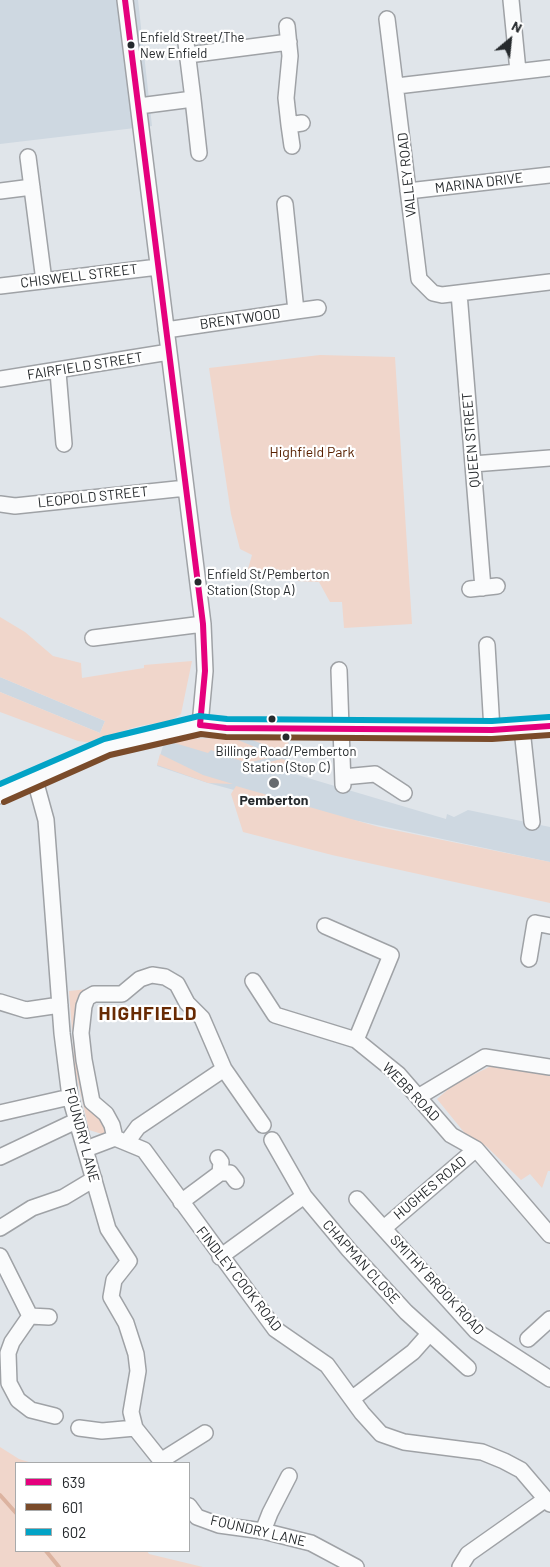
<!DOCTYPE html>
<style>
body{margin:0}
#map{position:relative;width:550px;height:1567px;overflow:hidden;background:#e0e5ea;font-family:Barlow,sans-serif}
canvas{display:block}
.legend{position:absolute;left:15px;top:1462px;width:175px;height:90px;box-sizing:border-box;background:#fff;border:1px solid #a8aaab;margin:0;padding:6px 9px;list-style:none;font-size:15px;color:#262a2d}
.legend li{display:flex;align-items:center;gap:10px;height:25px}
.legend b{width:25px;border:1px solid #a8aaab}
.north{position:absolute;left:485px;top:15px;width:50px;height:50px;-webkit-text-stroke:4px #fff;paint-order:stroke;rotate:28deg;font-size:14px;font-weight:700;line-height:20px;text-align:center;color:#262a2d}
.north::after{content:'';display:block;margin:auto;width:18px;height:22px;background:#262a2d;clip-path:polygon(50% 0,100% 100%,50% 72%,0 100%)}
</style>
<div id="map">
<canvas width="550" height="1567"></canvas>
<ul class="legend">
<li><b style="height:6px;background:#e5007d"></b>639</li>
<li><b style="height:6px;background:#7a4b2a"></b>601</li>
<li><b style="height:6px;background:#02a3c6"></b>602</li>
</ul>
<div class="north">N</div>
</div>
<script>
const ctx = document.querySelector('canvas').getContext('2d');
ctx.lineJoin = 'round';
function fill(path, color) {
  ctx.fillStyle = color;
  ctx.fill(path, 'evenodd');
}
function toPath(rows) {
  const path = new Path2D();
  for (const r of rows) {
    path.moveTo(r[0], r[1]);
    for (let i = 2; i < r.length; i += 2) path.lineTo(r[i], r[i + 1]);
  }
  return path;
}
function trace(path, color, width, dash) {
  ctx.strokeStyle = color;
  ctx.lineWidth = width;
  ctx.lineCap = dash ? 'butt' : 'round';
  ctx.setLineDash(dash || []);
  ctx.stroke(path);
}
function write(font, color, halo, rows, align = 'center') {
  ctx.font = font + ' Barlow,sans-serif';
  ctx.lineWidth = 4.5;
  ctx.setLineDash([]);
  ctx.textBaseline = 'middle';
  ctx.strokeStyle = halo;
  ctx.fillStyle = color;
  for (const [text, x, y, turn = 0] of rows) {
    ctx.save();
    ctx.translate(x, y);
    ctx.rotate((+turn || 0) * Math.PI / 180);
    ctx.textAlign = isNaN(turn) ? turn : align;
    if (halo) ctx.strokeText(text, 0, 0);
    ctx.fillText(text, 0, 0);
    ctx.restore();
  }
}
fill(toPath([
 [0,0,138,0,152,126,0,144],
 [0,677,105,721,100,733,0,692],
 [288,737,291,773,446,819,447,814,454,817,468,810,550,827,550,862,316,812,208,783,157,766,165,739]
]), '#ced8e1');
fill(toPath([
 [320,355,395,357,412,624,344,628,342,602,330,602,319,582,297,581,292,573,271,568,257,577,248,569,252,555,240,549,231,514,209,368],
 [0,617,25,632,53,656,81,663,82,678,144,668,144,665,192,661,181,714,170,721,139,726,98,739,92,743,78,741,0,712,0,692,100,733,105,721,0,677],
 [245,737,288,737,289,752,282,752],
 [233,738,277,756,247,763,211,750,208,753,168,741,168,739],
 [160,754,203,775,233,784,208,783,157,765],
 [282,759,288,761,289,774,287,773,286,769,278,766,274,770,256,765],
 [236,786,379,827,550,862,550,903,332,855,243,832,231,794],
 [88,989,80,1068,83,1094,88,1106,105,1120,106,1132,102,1134,89,1130,75,1069,69,991],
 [493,1065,550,1074,550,1171,548,1171,542,1188,530,1174,521,1180,486,1146,472,1142,437,1099,453,1085],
 [0,1447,19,1459,32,1463,16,1463,16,1551,147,1551,149,1554,203,1567,0,1567]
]), '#f0d6cb');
trace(toPath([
 [0,1495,16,1513],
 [46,1551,59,1567]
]), '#dcb3a0', 4);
const minor = toPath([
 [125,0,203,624,205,671,200,725],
 [511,0,518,71],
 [387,19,419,279,433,293,442,295,550,282],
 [287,26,290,56,286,98,289,125],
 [188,55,289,42],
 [397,86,550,68],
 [193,99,199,153],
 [139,106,193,99,186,43],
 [292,146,289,125,302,123],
 [28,157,44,281],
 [0,191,32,187],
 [408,191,550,175],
 [0,286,158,267],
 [459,293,483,588],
 [296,311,318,308],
 [166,330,296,311,285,204],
 [58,372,64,444],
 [0,379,169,352],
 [473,464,550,458],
 [0,504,15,506,186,488],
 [470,589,497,586],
 [93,638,203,624],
 [487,645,492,730],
 [339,670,343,785],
 [522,729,532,822],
 [343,777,375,774,404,793],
 [35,780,46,820,62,1033,70,1097,108,1229,129,1261,114,1280,111,1297,126,1323,136,1354,138,1371,131,1412,135,1428,163,1463],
 [325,926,391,955,356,1040],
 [529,959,535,923,550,926],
 [253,981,275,1015,356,1040,398,1074,451,1135,476,1149,550,1235],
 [0,1002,26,1010,60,1005],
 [418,1097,485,1057,550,1067],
 [0,1113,70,1097],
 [115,1138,112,1125,106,1114,92,1102,84,1060,81,1033,84,1006,87,998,94,994,122,994,140,979,152,975,165,977,177,984,187,1003,202,1018,224,1069,263,1125],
 [272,1140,304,1196,349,1250,406,1312,468,1368],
 [127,1142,138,1127,224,1069],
 [86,1149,115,1138,144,1150,275,1329,327,1365,362,1413,381,1434,404,1442,482,1452,504,1461,521,1470,550,1504],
 [0,1157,76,1121],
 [220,1173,230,1173,236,1181],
 [357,1199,476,1331,550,1379],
 [181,1202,220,1173,221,1162,218,1158],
 [0,1228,32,1208,64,1197,94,1179],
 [384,1228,476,1149],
 [0,1256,30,1316,12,1342,8,1353,9,1383,18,1400,31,1410,55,1416],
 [220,1257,304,1196],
 [30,1316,49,1317],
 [528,1339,550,1319],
 [353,1398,413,1352,429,1334],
 [79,1428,102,1431,135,1428],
 [162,1460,205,1433],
 [189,1506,197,1517,219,1525,263,1531,311,1543,356,1567],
 [263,1531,270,1513,289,1476],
 [460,1567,468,1554,546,1499]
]);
const major = toPath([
 [0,794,107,747,200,725,226,728,492,730,550,726]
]);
trace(minor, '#9fa2a6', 18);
trace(major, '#9fa2a6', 21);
trace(minor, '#fafbfc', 15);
trace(major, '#fafbfc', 19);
trace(toPath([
 [125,0,203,624,205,671,200,725,226,728,492,730,550,726]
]), '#e5007d', 6);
trace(toPath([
 [4,802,110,755,201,734,226,737,492,739,550,735]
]), '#7a4b2a', 6);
trace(toPath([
 [0,784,104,739,199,716,227,719,492,721,549,717]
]), '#02a3c6', 6);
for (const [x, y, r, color] of [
 [131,45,4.5,"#262a2d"],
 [198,582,4.5,"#262a2d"],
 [272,719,4.5,"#262a2d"],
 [286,737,4.5,"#262a2d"],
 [274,783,6,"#676b6f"]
]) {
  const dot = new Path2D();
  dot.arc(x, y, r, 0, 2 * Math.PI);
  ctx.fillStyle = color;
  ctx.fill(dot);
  trace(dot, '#fff', 2);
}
write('13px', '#262a2d', '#fff', [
 ["Enfield Street/The",140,38],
 ["New Enfield",140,54],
 ["Enfield St/Pemberton",207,575],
 ["Station (Stop A)",207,591],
 ["Billinge Road/Pemberton",286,752,"center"],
 ["Station (Stop C)",286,768,"center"]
], 'left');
write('14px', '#262a2d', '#fff', [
 ["VALLEY ROAD",407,175,-96],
 ["MARINA DRIVE",479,183,-7],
 ["CHISWELL STREET",79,276,-7],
 ["BRENTWOOD",240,319,-8],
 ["FAIRFIELD STREET",85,366,-9],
 ["QUEEN STREET",471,440,-95],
 ["LEOPOLD STREET",93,497,-6],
 ["WEBB ROAD",411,1092,46],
 ["FOUNDRY LANE",82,1135,75],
 ["HUGHES ROAD",430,1188,-40],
 ["CHAPMAN CLOSE",361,1262,48],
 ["FINDLEY COOK ROAD",239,1279,52],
 ["SMITHY BROOK ROAD",437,1285,47],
 ["FOUNDRY LANE",258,1531,13]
]);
write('14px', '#582100', '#fff', [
 ["Highfield Park",312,452]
]);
write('bold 14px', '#262a2d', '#fff', [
 ["Pemberton",274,800]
]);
ctx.letterSpacing = '1px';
write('bold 19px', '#682a03', '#fff', [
 ["HIGHFIELD",148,1014]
]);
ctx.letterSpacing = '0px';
</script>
